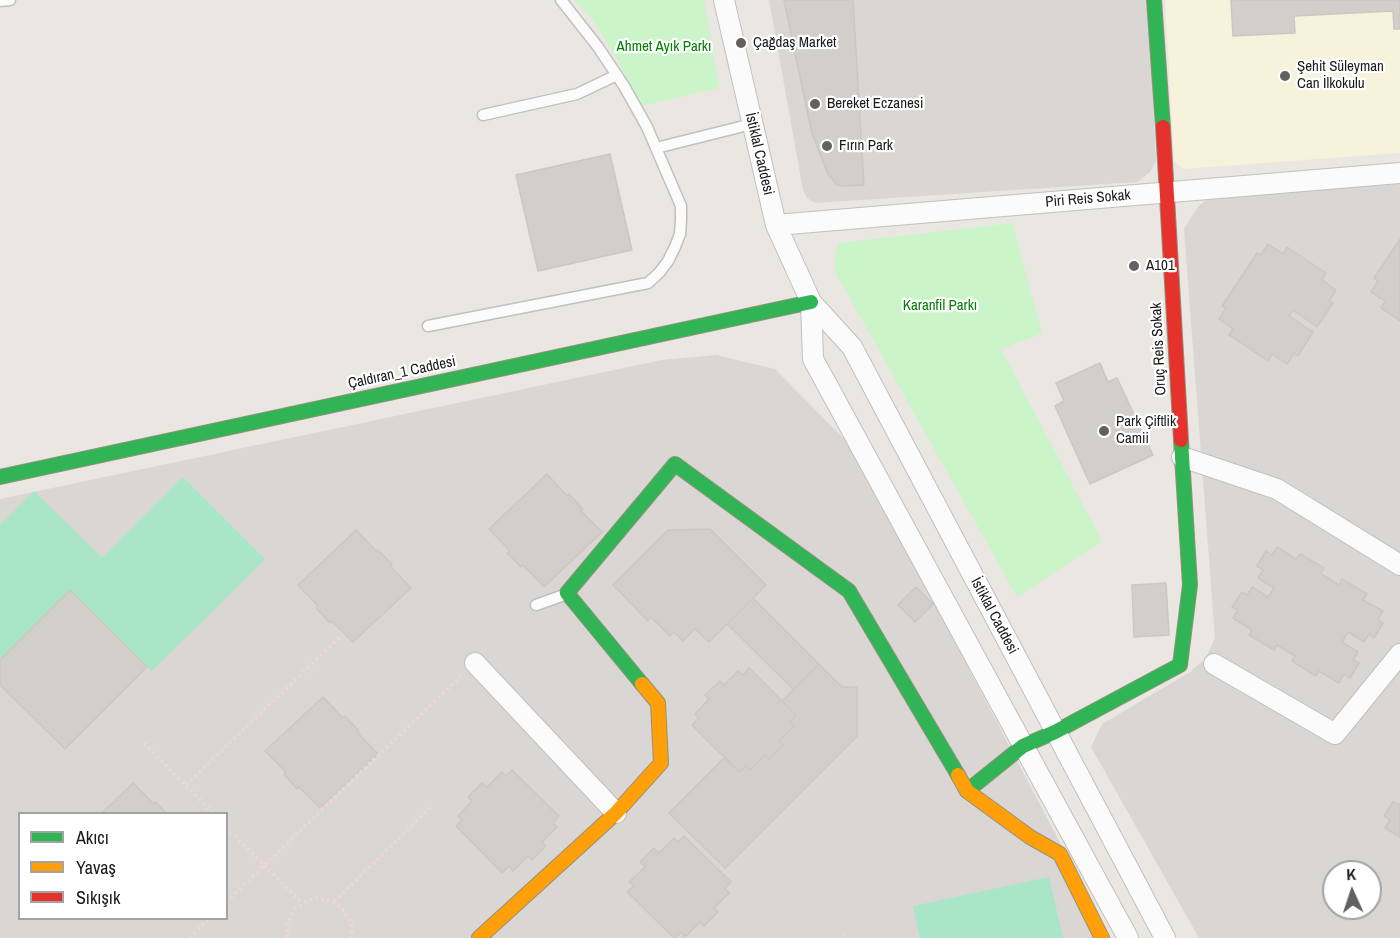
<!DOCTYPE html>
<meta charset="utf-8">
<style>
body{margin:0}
#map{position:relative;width:1400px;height:938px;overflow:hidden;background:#eae6e2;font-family:"Archivo Narrow",sans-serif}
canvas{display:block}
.legend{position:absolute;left:18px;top:812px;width:210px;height:108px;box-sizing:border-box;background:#fff;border:2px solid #a3a3a3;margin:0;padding:8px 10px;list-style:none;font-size:18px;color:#1a1a1a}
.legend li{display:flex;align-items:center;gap:12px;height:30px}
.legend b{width:30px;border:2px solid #a3a3a3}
.north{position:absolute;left:1322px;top:860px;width:60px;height:60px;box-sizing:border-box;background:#fff;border:2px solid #a3a3a3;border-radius:50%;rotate:357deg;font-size:16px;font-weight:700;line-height:24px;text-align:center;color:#1a1a1a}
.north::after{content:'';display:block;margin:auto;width:21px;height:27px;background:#636160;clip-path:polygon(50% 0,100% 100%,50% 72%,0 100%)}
</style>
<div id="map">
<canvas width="1400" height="938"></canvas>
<ul class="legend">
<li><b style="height:8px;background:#30b455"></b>Akıcı</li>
<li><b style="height:8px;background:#ff9f0a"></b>Yavaş</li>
<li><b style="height:8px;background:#e5322d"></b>Sıkışık</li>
</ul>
<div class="north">K</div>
</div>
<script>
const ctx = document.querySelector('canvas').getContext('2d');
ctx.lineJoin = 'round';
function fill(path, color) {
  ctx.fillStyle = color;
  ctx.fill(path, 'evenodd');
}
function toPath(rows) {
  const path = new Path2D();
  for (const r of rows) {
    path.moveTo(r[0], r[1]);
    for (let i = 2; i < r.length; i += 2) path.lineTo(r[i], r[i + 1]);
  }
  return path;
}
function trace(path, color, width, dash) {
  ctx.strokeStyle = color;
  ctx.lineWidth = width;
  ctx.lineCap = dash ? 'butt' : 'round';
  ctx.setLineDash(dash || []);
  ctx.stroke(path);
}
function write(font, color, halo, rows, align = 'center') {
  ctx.font = font + ' "Archivo Narrow",sans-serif';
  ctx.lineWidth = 4.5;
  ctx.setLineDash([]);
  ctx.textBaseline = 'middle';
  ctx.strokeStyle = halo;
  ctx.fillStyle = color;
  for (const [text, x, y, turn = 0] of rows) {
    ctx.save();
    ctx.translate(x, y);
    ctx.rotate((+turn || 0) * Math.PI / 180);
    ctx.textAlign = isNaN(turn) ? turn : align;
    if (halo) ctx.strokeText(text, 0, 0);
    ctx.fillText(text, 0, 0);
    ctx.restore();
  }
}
fill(toPath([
 [769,0,1148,0,1156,161,1150,172,1137,182,815,203,807,198,803,190],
 [1400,184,1400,938,1199,938,1091,747,1102,724,1190,672,1206,658,1215,638,1184,229,1191,217,1199,206,1210,197],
 [1334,872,1370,872,1370,908,1334,908],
 [716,355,775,369,853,448,1110,938,0,938,0,499,662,360],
 [20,814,226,814,226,918,20,918]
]), '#d9d6d4');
fill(toPath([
 [1165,0,1400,0,1400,153,1183,169,1174,161]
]), '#f6f2db');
fill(toPath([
 [574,0,704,0,719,88,641,106,618,61,592,19],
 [1012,223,1042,333,1001,349,1102,541,1017,597,834,270,836,251,839,243]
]), '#ccf4c9');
fill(toPath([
 [183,477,265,559,152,671,70,591,0,660,0,525,34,491,102,558],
 [1049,877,1063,938,920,938,913,906]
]), '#a9e6c7');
const building = toPath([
 [784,0,853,0,864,185,844,186,837,185,828,174,812,134,784,0],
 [1231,0,1400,0,1400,29,1394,29,1393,11,1294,16,1295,33,1233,36,1231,0],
 [610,154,632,250,538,271,516,175,610,154],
 [1400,239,1400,321,1381,308,1385,301,1371,292,1378,281,1374,278,1400,239],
 [1268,244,1283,254,1287,247,1326,273,1322,280,1336,290,1329,301,1333,303,1317,327,1293,310,1289,316,1313,332,1298,356,1294,353,1287,364,1272,354,1268,361,1229,335,1233,329,1219,319,1226,308,1222,306,1257,253,1261,255,1268,244],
 [1100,363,1108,382,1117,378,1153,455,1090,484,1055,406,1064,401,1056,383,1100,363],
 [547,474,567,496,569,494,583,509,581,511,602,532,544,587,523,565,521,567,507,553,510,551,489,529,547,474],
 [710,529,766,585,709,642,695,629,683,641,674,632,670,636,651,617,648,621,613,585,668,530,710,529],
 [356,530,376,551,378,550,392,564,390,566,411,588,353,642,332,621,330,623,316,608,318,606,298,585,356,530],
 [1277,547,1296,559,1300,554,1324,568,1321,574,1339,585,1342,579,1367,594,1363,600,1383,611,1378,619,1383,623,1374,638,1369,634,1364,642,1348,632,1342,642,1358,652,1353,660,1359,663,1350,678,1344,674,1339,683,1319,671,1316,676,1292,661,1295,656,1277,645,1274,650,1249,635,1252,630,1233,618,1238,610,1232,607,1242,592,1247,595,1252,587,1268,597,1274,588,1258,578,1263,570,1257,566,1266,551,1272,555,1277,547],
 [1166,583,1169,635,1134,637,1132,585,1166,583],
 [916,587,933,604,915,622,898,605,916,587],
 [70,590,147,667,65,749,0,685,0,660,70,590],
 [753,598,819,664,793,689,727,624,753,598],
 [819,664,842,687,857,687,857,736,725,868,669,813,725,757,739,772,746,765,750,770,765,755,769,759,783,745,779,741,794,726,790,721,796,715,782,701,819,664],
 [749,668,796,715,790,721,794,726,779,741,783,745,769,759,765,755,750,770,746,765,739,772,692,725,699,718,695,714,709,699,705,695,720,681,724,685,738,671,743,675,749,668],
 [323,697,343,718,345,716,359,731,357,732,378,754,320,808,299,787,297,789,284,774,286,772,265,751,323,697],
 [512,770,559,816,553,823,557,827,542,842,546,846,532,860,528,856,513,871,509,866,502,873,456,826,462,820,458,816,472,801,468,797,482,783,487,787,502,772,506,776,512,770],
 [133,783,154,804,156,802,167,814,101,814,133,783],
 [1393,802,1399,805,1400,803,1400,837,1385,828,1390,820,1384,816,1393,802],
 [684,836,731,882,725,888,729,893,714,908,718,912,704,926,700,922,685,937,681,932,675,938,674,938,627,892,634,886,629,882,645,867,640,862,654,848,659,853,674,838,678,842,684,836]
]);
fill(building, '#d2ceca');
trace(building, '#cdc7c3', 1.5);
const lane = toPath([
 [0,1,10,0],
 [483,115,577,94,617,75],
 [656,148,752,124],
 [428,326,648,283,659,273,668,261,675,247,680,234,681,220,681,206,647,127,624,86,598,47,561,0],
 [536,605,567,594]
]);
const street = toPath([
 [724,0,776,225,811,302,852,347,1165,938],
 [776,225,1400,173],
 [811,302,813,359,1128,938],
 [1182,457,1277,489,1400,565],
 [475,663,616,813],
 [1214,664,1335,734,1400,654]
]);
const fast = toPath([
 [1154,0,1163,127],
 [0,477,811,302],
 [642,684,567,593,675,464,849,591,958,775],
 [967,791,1023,746,1055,732,1180,665,1190,585,1181,440]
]);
const slow = toPath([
 [958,775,967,791,1030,837,1060,854,1102,938],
 [479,938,616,813,661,763,658,703,642,684]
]);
const jam = toPath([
 [1163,127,1181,440]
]);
trace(lane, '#c2c0be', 13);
trace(street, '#c2c0be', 22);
trace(fast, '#93927a', 16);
trace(slow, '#93927a', 16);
trace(jam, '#93927a', 16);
trace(toPath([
 [144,743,214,814],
 [186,785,340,637],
 [226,827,302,903],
 [226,902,461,676],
 [334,902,433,805],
 [844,933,845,938],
 [189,938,209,918],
 [287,938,287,924,295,909,309,900,318,898,334,902,341,907,350,921,352,929,351,938]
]), '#ead7d6', 4, [3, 3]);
trace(lane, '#fcfbfb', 10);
trace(street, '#fcfbfb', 20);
trace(fast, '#30b455', 14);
trace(slow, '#ff9f0a', 14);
trace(jam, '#e5322d', 14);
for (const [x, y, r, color] of [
 [741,43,6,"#636160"],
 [1285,76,6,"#636160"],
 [815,104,6,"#636160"],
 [827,146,6,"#636160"],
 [1134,266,6,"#636160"],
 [1104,431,6,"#636160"]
]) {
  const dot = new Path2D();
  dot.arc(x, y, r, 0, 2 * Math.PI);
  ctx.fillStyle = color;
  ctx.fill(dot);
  trace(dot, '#fff', 2);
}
write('15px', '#1a1a1a', '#fff', [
 ["Çağdaş Market",753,43],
 ["Şehit Süleyman",1297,67],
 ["Can İlkokulu",1297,84],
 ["Bereket Eczanesi",827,104],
 ["Fırın Park",839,146],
 ["A101",1146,266],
 ["Park Çiftlik",1116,422],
 ["Camii",1116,439]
], 'left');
write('15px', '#018001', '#fff', [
 ["Ahmet Ayık Parkı",664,47],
 ["Karanfil Parkı",940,306]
]);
write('15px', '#1a1a1a', '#fff', [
 ["İstiklal Caddesi",759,154,77],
 ["Piri Reis Sokak",1088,199,-5],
 ["Oruç Reis Sokak",1159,349,-93],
 ["Çaldıran_1 Caddesi",402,373,-12],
 ["İstiklal Caddesi",994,616,62]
]);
</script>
